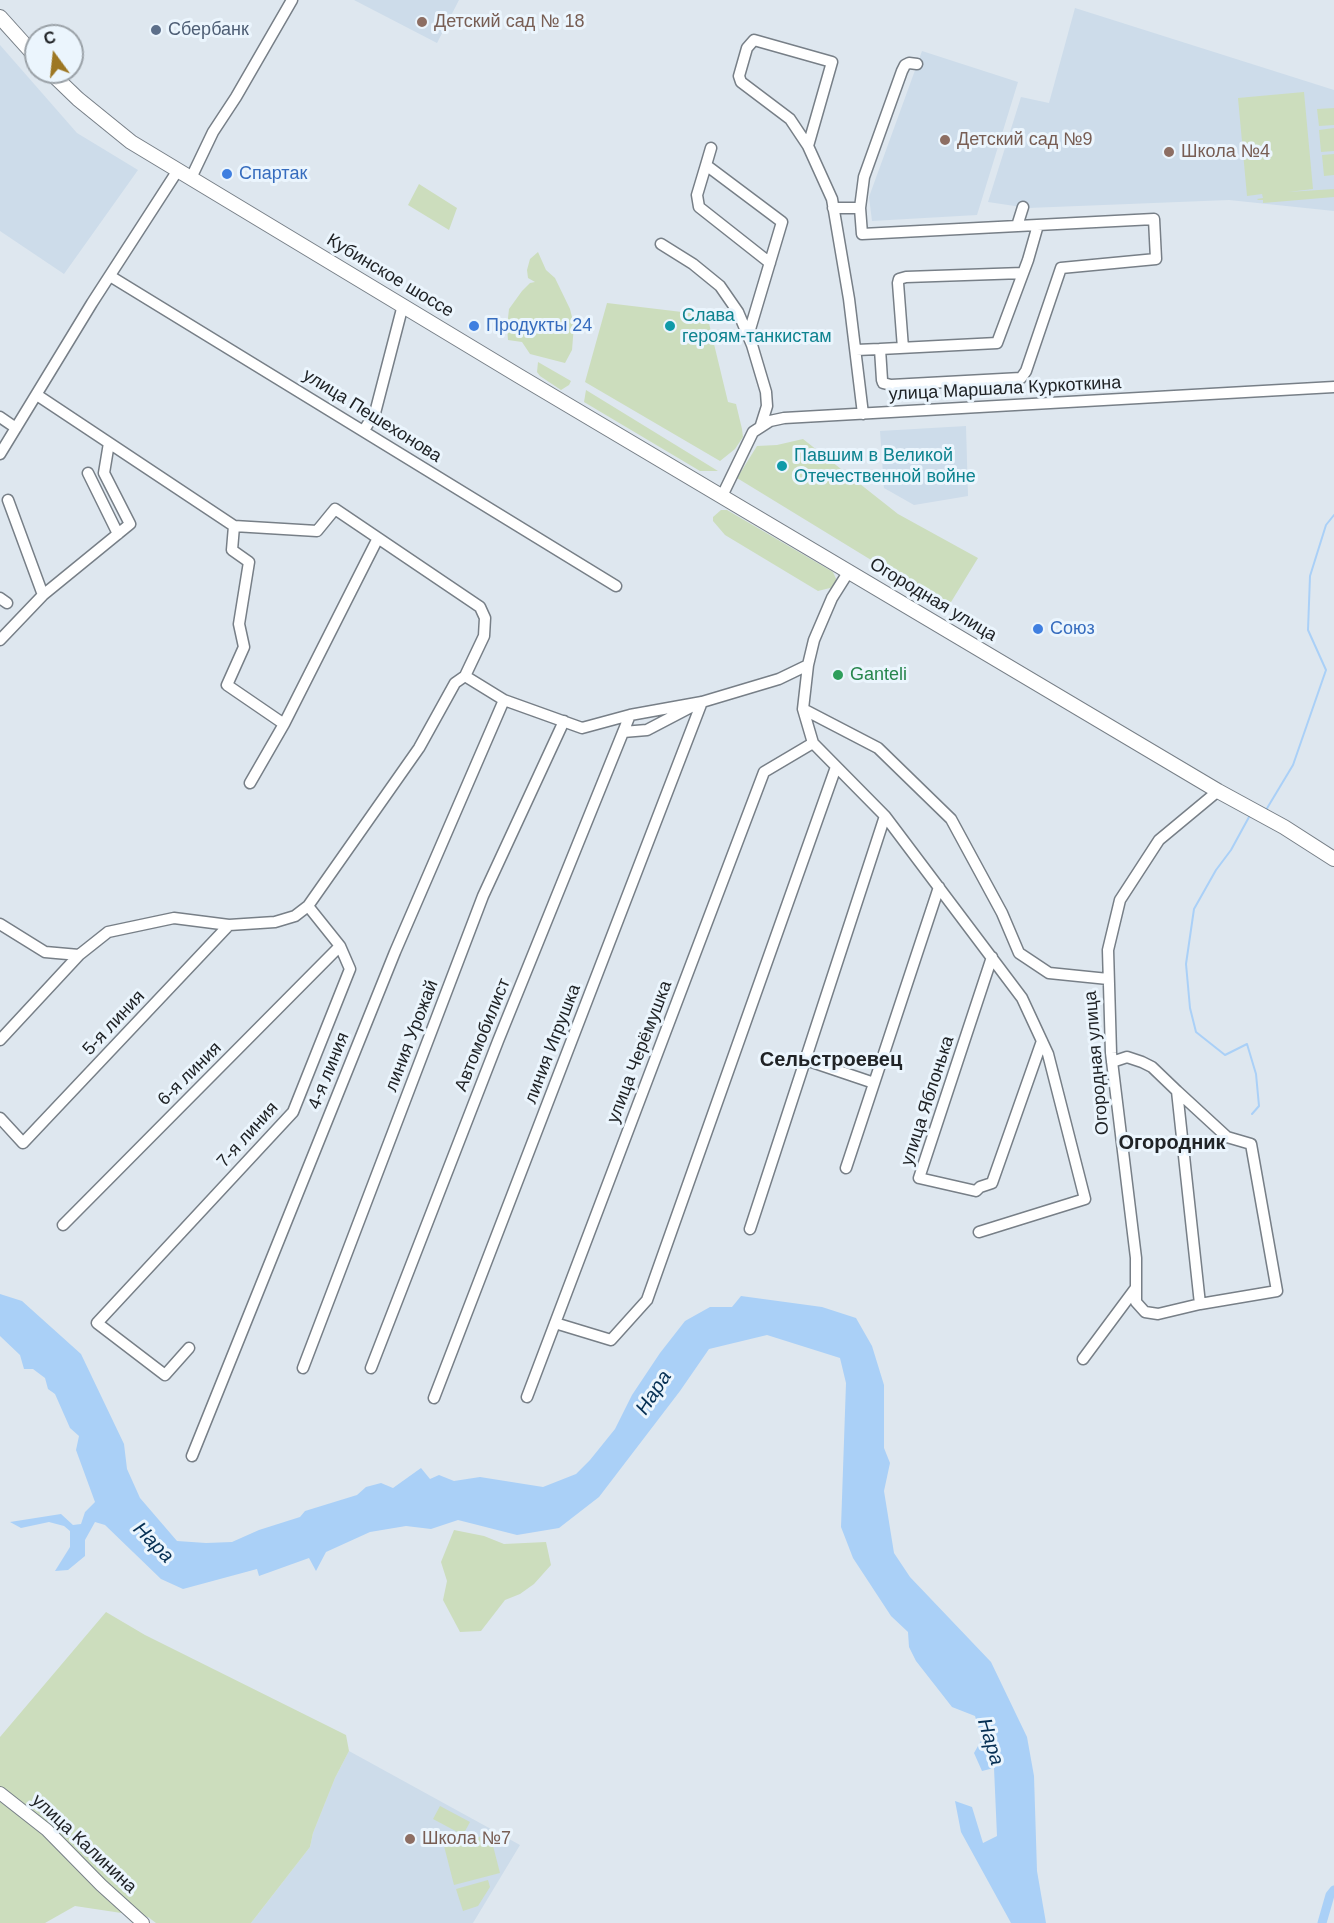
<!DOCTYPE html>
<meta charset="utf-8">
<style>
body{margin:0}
#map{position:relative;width:1334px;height:1923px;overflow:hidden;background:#dee7ef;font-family:Arial,sans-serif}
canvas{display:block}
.north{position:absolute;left:24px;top:24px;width:60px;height:60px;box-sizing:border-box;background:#ebf5fd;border:2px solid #9aa1a7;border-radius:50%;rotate:345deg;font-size:16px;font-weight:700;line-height:24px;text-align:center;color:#202326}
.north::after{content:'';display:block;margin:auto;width:21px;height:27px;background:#9d7723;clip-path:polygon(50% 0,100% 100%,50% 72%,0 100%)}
</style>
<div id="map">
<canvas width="1334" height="1923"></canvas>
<div class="north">С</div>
</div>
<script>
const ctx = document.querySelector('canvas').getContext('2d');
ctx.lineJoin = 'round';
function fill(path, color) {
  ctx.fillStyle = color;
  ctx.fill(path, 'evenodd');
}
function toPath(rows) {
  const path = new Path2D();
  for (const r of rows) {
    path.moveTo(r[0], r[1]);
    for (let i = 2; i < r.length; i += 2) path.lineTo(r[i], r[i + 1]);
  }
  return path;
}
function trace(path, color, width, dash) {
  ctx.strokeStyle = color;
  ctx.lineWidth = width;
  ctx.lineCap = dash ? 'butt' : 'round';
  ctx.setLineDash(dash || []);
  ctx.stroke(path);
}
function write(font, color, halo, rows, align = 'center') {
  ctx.font = font + ' Arial,sans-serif';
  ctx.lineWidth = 6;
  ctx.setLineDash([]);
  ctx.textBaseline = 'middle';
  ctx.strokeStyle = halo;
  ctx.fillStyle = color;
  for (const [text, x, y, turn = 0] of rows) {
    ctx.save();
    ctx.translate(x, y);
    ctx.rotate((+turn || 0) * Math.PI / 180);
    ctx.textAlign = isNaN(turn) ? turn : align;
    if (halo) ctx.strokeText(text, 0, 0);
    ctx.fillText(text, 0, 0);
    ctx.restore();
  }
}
fill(toPath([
 [354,0,459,0,437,43],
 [1075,8,1334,90,1334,211,1229,200,1028,208,988,202,1021,97,1049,103],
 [0,45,77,133,138,170,64,274,0,231],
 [922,51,1018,82,977,215,872,221,869,197],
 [966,426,968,496,914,505,884,488,880,431],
 [349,1751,520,1845,473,1923,251,1923,310,1847,313,1833,335,1778]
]), '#cddcea');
fill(toPath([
 [1304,92,1313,189,1288,192,1334,189,1334,197,1263,203,1263,200,1258,200,1257,199,1263,198,1262,194,1247,196,1238,98],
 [1334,108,1334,125,1319,126,1317,109],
 [1334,128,1334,151,1321,152,1319,130],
 [1334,154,1334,175,1324,176,1322,155],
 [419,184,457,208,449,230,408,205],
 [538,252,546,270,555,278,570,309,574,325,572,350,565,363,530,354,522,342,508,340,507,327,509,309,522,291,530,283,535,282,528,278,527,270,530,259],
 [607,303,707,315,728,402,736,404,742,429,743,437,735,449,720,461,585,382],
 [538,362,571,381,569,385,561,390,540,376,537,372],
 [586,390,718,471,700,471,584,402],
 [803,439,898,514,978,558,948,607,737,478,757,446,777,445],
 [721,510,727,510,833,572,837,581,834,587,818,591,725,535,713,521,713,517],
 [454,1530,484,1536,504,1544,546,1542,551,1565,534,1584,520,1594,505,1600,481,1631,460,1632,443,1600,447,1581,441,1562],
 [106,1612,145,1635,346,1735,349,1751,335,1778,313,1833,310,1847,251,1923,156,1923,148,1917,75,1906,45,1923,0,1923,0,1737],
 [440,1806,470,1822,463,1835,433,1819],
 [490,1834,500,1873,454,1885,444,1846],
 [488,1880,490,1887,478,1906,463,1911,456,1889]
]), '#ccddbd');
fill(toPath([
 [0,1294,22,1301,81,1354,124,1444,127,1469,140,1498,177,1541,206,1543,232,1542,259,1530,300,1517,305,1511,357,1495,366,1487,381,1483,393,1488,421,1468,430,1479,439,1475,454,1481,480,1477,543,1487,576,1474,590,1460,615,1429,632,1395,660,1353,685,1321,710,1307,732,1307,741,1296,822,1307,856,1318,872,1346,884,1385,884,1448,890,1463,884,1491,894,1553,910,1577,991,1662,1027,1737,1034,1776,1037,1871,1046,1923,1011,1923,961,1832,955,1801,972,1807,983,1843,997,1836,994,1768,982,1771,974,1753,982,1739,975,1716,952,1707,916,1661,909,1647,908,1632,891,1616,853,1558,841,1527,846,1383,840,1358,767,1335,709,1349,680,1391,599,1497,559,1528,517,1535,458,1520,431,1529,406,1526,370,1532,326,1552,316,1571,309,1558,259,1576,257,1569,183,1589,161,1579,105,1525,95,1522,85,1540,85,1556,68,1570,55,1571,70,1547,70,1531,64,1526,49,1522,21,1528,10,1522,61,1514,73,1525,81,1524,85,1512,95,1502,76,1450,79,1436,70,1428,55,1394,48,1389,45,1378,33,1369,24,1369,20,1355,0,1336]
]), '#aad0f7');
trace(toPath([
 [1266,810,1293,765,1326,670,1308,630,1310,576,1326,525,1334,515],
 [1249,817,1231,850,1216,870,1194,909,1186,964,1190,1008,1196,1032,1225,1055,1247,1044,1256,1074,1259,1106,1252,1114]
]), '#aad0f7', 2);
trace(toPath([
 [1322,1923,1330,1895,1334,1890]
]), '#aad0f7', 9);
const minor = toPath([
 [808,146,790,119,741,82,739,76,747,48,754,40,832,62,808,146,832,199,849,299,863,414],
 [711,148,706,165,782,222,748,336],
 [706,165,697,195,699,207,770,263],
 [191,178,213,132,236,97,292,0],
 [833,208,860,208,862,234,1154,219,1156,259,1061,268,1026,371,1021,378,891,385,883,383,882,380,880,349,856,350],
 [860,208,864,177,902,71,905,65,909,63,917,64],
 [1017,226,1023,207],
 [661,244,693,264,720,286,738,312,752,345,766,392,767,406,761,425],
 [110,276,616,586],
 [903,348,898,283,899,279,906,277,1023,273],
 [880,349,997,343,1028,260,1038,225],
 [37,395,234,526,317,531,335,509,480,607,485,618,484,636,465,676],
 [0,417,16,428],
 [364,430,375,413,403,305],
 [0,454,92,303,178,170],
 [88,473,118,534],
 [722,496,753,432,770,421,784,418,1334,387],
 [8,500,43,595],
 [234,526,232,550,249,562,239,624,244,647,227,685,284,724],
 [0,598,7,603],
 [0,640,43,595,130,524,104,473,109,443],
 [808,665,803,709,813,743,885,816,1022,998,1048,1054,1085,1199,979,1232],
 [803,709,878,748,951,819,1002,913,1019,953,1049,973,1108,979],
 [623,732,647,730,691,707],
 [250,783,284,724,378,538],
 [0,924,45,952,79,955,108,932,174,918,229,925,275,922,295,916,308,906,419,748,455,683,465,676,504,700,582,728,630,715,702,702,779,679,808,665,814,640,832,598,849,571],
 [992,957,919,1178,976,1191,980,1187,992,1183,1042,1041],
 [0,1040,79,955],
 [806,1060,874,1083],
 [1112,1062,1127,1057,1142,1062,1152,1067,1177,1091,1200,1304],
 [1177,1091,1227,1137,1251,1144,1277,1291,1200,1304,1158,1314,1145,1312,1136,1302,1136,1258,1111,1053,1108,950,1120,900,1159,840,1218,791],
 [0,1118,23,1143,229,925],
 [846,1168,939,887],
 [63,1225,340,946],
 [750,1229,885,816],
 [555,1323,611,1340,647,1300,836,767],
 [189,1348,165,1375,97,1323,293,1112,350,969,340,946,308,906],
 [1083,1359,1135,1289],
 [303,1368,483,896,564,721],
 [371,1368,498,1041,630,715],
 [527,1397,764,772,813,743],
 [434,1398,702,702],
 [192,1456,395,952,504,700]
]);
const tertiary = toPath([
 [0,1793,47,1830,101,1885,143,1923]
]);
const secondary = toPath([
 [0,17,36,57],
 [50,72,78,99,131,142,519,376,1218,791,1284,827,1334,859]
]);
trace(minor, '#777f87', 13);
trace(tertiary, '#777f87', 14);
trace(secondary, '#777f87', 16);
trace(minor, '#fff', 10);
trace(tertiary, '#fff', 12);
trace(secondary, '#fff', 14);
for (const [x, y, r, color] of [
 [422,22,6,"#8d6e63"],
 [156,30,6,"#5c6f8a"],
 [945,140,6,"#8d6e63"],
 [1169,152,6,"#8d6e63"],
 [227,174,6,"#3f7fe0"],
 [474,326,6,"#3f7fe0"],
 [670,326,6,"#0f9aa8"],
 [782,466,6,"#0f9aa8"],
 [1038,629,6,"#3f7fe0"],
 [838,675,6,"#2e9e5b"],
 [410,1839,6,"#8d6e63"]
]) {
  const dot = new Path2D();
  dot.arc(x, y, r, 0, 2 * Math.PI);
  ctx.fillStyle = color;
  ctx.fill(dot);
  trace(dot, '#ebf5fd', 2);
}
write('18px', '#785e54', '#ebf5fd', [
 ["Детский сад № 18",434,22],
 ["Детский сад №9",957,140],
 ["Школа №4",1181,152],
 ["Школа №7",422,1839]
], 'left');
write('18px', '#4e5e75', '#ebf5fd', [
 ["Сбербанк",168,30]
], 'left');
write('18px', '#366cbe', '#ebf5fd', [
 ["Спартак",239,174],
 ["Продукты 24",486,326],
 ["Союз",1050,629]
], 'left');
write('18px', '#202326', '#ebf5fd', [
 ["Кубинское шоссе",390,276,31],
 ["улица Маршала Куркоткина",1005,389,-3],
 ["улица Пешехонова",372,416,32],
 ["Огородная улица",933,600,31],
 ["5-я линия",114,1023,-47],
 ["Автомобилист",483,1035,-68],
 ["линия Урожай",412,1036,-69],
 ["линия Игрушка",553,1044,-69],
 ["улица Черёмушка",640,1052,-69],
 ["Огородная улица",1097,1063,-95],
 ["4-я линия",329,1071,-68],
 ["6-я линия",190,1074,-45],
 ["улица Яблонька",928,1101,-72],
 ["7-я линия",248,1135,-48],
 ["улица Калинина",84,1844,43]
]);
write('18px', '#0d838f', '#ebf5fd', [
 ["Слава",682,316],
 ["героям-танкистам",682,337],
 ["Павшим в Великой",794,456],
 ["Отечественной войне",794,477]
], 'left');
write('18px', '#27864d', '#ebf5fd', [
 ["Ganteli",850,675]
], 'left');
write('bold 20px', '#202326', '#ebf5fd', [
 ["Сельстроевец",831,1060],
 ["Огородник",1172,1143]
]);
write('italic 20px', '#063054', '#ebf5fd', [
 ["Нара",654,1393,-57],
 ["Нара",153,1543,45],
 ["Нара",990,1742,73]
]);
</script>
